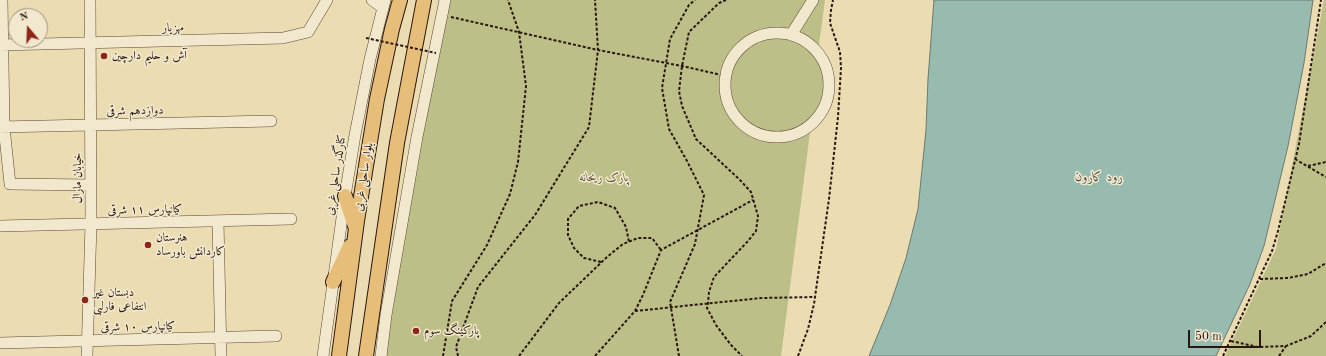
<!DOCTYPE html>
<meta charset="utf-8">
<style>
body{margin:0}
#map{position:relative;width:1326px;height:356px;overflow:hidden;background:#ebdcb2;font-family:"Old Standard TT",serif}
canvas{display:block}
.north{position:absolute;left:8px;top:8px;width:40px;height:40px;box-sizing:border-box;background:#f2e8cd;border:1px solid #a29481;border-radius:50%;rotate:341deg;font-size:11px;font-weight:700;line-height:16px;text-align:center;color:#2a1710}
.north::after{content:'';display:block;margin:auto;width:14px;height:18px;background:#8f2418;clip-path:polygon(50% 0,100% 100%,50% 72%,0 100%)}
.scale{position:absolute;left:1188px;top:330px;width:73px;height:18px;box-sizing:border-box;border:2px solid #2a1710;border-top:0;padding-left:5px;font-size:12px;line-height:14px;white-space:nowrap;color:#2a1710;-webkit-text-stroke:3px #f2e8cd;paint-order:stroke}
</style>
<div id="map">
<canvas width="1326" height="356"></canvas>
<div class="north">N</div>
<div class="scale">50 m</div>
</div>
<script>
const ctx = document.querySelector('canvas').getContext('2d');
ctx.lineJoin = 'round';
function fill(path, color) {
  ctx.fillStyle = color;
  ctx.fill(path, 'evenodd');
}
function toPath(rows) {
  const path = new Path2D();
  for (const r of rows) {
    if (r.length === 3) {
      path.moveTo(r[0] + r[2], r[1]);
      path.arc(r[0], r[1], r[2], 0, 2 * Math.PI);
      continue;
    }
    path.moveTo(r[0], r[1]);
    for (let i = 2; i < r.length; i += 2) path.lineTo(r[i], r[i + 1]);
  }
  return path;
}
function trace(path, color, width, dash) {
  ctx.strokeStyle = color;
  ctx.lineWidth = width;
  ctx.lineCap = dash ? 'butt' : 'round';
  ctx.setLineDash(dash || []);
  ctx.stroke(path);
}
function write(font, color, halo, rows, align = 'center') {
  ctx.font = font + ' "Old Standard TT",Amiri,serif';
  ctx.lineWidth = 3;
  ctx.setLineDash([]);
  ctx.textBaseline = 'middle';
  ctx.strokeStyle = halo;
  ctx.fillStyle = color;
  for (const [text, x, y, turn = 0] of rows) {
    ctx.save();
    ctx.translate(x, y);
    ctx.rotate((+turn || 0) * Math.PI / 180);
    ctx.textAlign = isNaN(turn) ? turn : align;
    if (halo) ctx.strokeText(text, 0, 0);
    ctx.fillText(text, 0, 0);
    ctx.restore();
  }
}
fill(toPath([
 [447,0,825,0,818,52,831,101,811,125,781,356,377,356,394,231],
 [1324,0,1326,0,1326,356,1225,356,1276,249]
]), '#bdbf88');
const water = toPath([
 [934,0,1313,0,1304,63,1288,146,1264,246,1250,284,1216,356,869,356,890,305,906,258,918,209,926,130,928,79,934,0]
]);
fill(water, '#98bbb0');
trace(water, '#6c7970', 1);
const minor = toPath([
 [2,0,4,127,10,184,91,185],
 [372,0,383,8],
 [777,85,52],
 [791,35,813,0],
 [0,45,283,38,308,32,327,0],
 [0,127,271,121],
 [218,221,221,356],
 [0,226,291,219],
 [0,343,276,336],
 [87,356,91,224,90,0],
 [323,356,345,196,355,135,370,59,385,0],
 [381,356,386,315,417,137,445,0]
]);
const major = toPath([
 [345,196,355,226],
 [333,282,350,246],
 [339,356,357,221,377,99,392,29,400,0],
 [366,356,397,143,424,0]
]);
trace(minor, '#5a4838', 12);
trace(major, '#2a1710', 16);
trace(toPath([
 [726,0,719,3,689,32,682,66,679,91,682,106,696,139,740,180,751,192,758,216,756,231,748,241,714,277,709,292,708,303,707,308,716,325,731,345,742,356],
 [451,17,598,50,682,66,726,76],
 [1295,159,1326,177],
 [1308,166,1326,162],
 [601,262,584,258,574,248,568,235,568,219,579,206,598,202,615,208,626,227,629,242],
 [1260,279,1288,278,1308,274,1326,263],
 [635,311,761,298,815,297],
 [1231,341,1258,347,1286,346,1311,336,1326,322],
 [443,356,452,301,487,245,510,194,518,162,526,86,519,32,508,0],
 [458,356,456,347,478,287,535,215,589,127,598,50,595,0],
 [519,356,559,303,607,257,623,244,638,238,652,238,661,250],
 [595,356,635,311,643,295,661,250,753,200],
 [679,356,670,302,695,244,704,195,687,161,669,129,662,88,670,39,689,5,695,0],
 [798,356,808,329,814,304,829,199,838,117,841,68,840,52,830,23,831,10,833,0],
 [1223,356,1272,251,1278,231,1299,144,1321,0],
 [1279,356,1286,346]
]), '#2a1710', 2, [3, 2]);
trace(minor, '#f2e8cd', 11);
trace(major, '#e6be79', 14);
trace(toPath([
 [366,38,436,53]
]), '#2a1710', 2, [3, 2]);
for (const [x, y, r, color] of [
 [104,56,4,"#8f2418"],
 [148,245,4,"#8f2418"],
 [85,300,4,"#8f2418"],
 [416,331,4,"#8f2418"]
]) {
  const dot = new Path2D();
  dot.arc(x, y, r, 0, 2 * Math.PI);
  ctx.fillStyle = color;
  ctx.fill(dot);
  trace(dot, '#f2e8cd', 1.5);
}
write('12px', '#2a1710', '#f2e8cd', [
 ["مهزیار",173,28,-1],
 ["دوازدهم شرقی",135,111,-1],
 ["کنارگذر ساحلی غربی",336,175,-81],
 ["بلوار ساحلی غربی",364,177,-81],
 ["خیابان مارال",78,178,-90],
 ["کیانپارس ۱۱ شرقی",145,210,-1],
 ["کیانپارس ۱۰ شرقی",138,327,-1]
]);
write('12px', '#2a1710', '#f2e8cd', [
 ["آش و حلیم دارچین",112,56],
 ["هنرستان",156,238],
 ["کاردانش باورساد",156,252],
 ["دبستان غیر",93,293],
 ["انتفاعی فارلبی",93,307],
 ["پارکینگ سوم",424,331]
], 'left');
write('italic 12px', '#564934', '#f2e8cd', [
 ["پارک ریحانه",604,178]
]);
write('italic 13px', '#505048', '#f2e8cd', [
 ["رود کارون",1099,178]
]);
</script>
